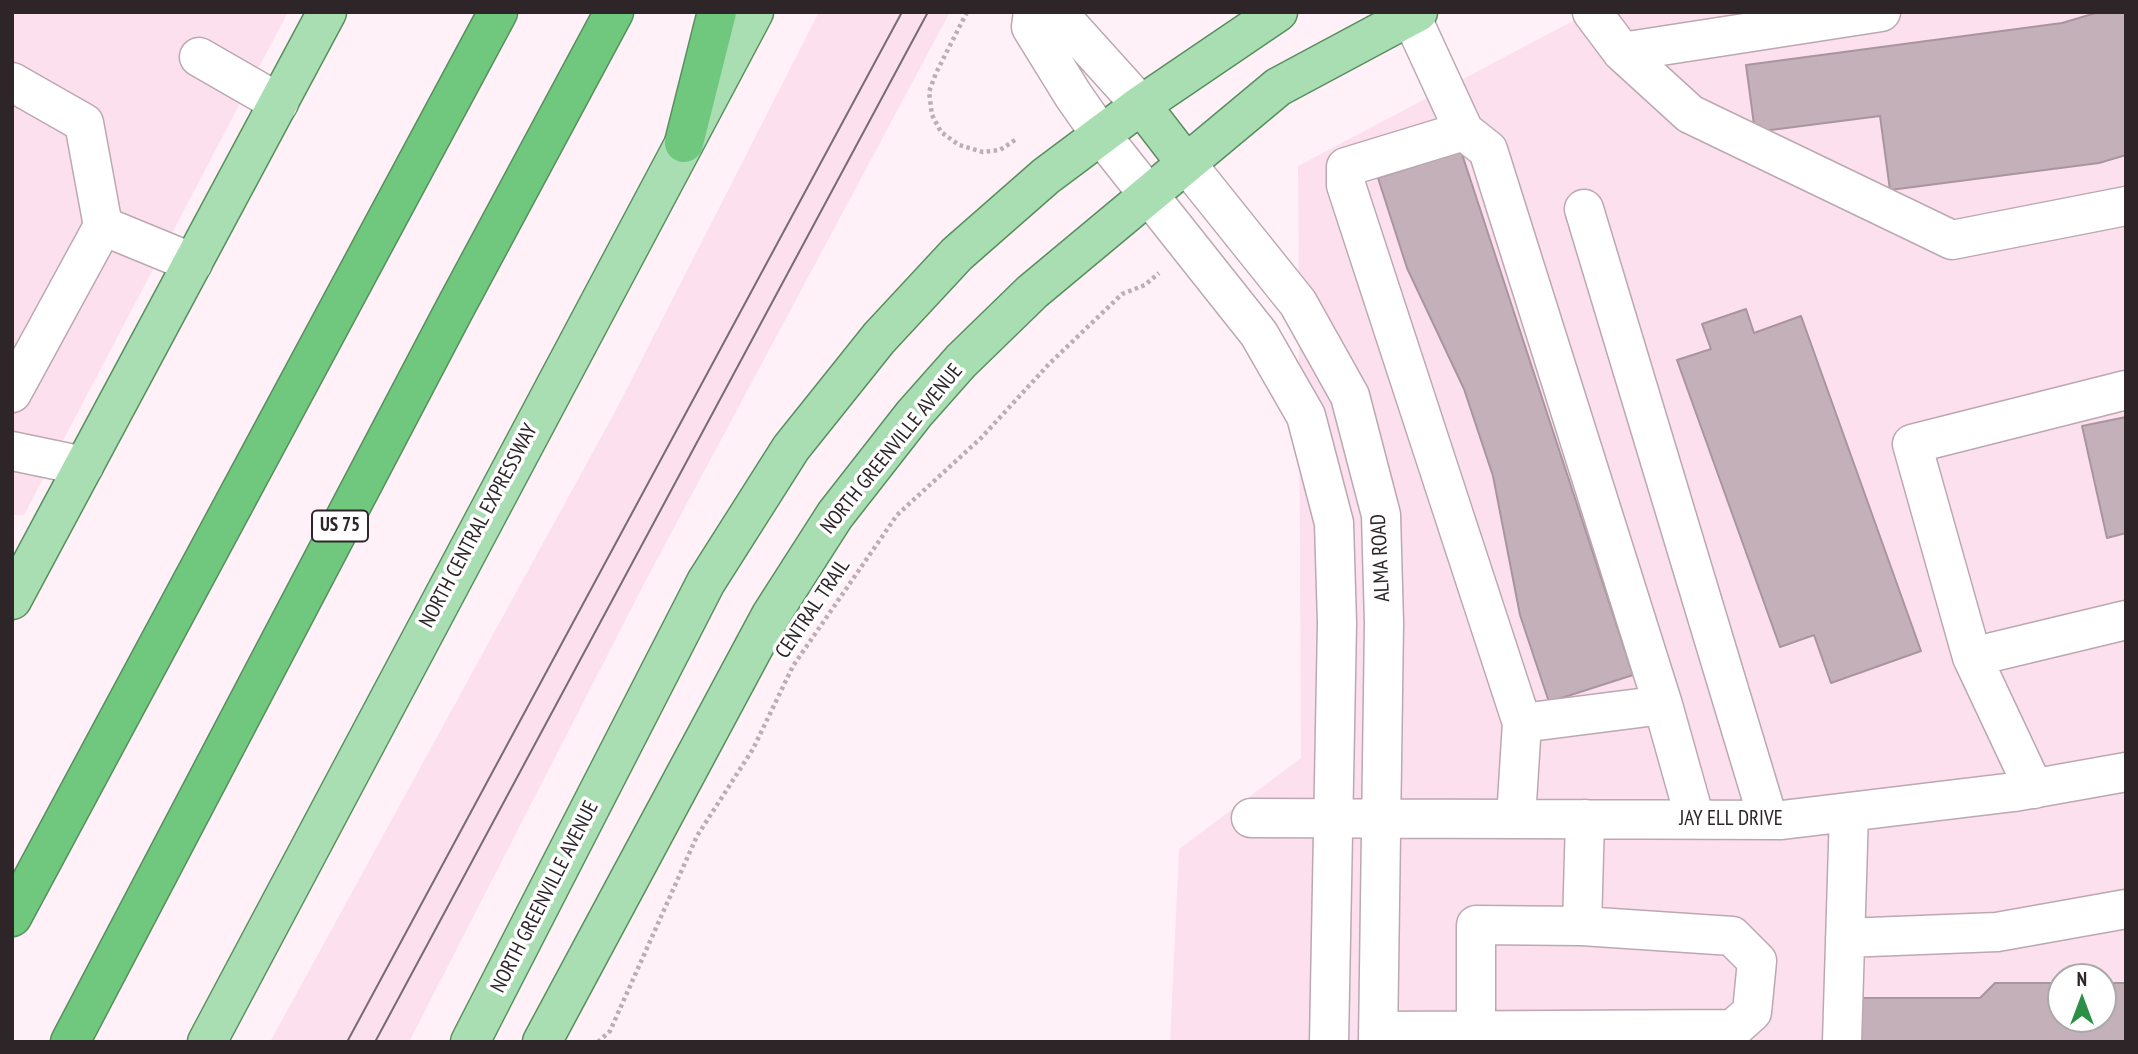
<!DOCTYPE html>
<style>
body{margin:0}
#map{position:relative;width:2138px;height:1054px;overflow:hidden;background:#fff1f7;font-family:"PT Sans Narrow",sans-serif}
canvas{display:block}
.frame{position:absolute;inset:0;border:14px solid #2d2528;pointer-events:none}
.north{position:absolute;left:2047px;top:963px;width:70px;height:70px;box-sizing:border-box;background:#fff;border:2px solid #aba8a9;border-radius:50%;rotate:0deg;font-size:19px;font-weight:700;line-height:28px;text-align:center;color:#2d2528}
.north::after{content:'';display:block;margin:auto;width:24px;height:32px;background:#2b9045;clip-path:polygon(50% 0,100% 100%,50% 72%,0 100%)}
</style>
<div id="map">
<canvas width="2138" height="1054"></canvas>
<div class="frame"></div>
<div class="north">N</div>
</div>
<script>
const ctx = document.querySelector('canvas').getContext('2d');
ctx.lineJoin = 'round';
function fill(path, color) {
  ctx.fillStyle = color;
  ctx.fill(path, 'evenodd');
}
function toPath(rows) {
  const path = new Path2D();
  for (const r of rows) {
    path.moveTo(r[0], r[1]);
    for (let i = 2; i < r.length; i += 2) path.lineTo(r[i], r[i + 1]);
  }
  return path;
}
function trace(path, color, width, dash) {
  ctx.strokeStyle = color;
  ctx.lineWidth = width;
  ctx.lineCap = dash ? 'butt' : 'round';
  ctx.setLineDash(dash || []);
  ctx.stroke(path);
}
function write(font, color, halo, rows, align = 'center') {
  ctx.font = font + ' "PT Sans Narrow",sans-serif';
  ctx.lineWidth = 7;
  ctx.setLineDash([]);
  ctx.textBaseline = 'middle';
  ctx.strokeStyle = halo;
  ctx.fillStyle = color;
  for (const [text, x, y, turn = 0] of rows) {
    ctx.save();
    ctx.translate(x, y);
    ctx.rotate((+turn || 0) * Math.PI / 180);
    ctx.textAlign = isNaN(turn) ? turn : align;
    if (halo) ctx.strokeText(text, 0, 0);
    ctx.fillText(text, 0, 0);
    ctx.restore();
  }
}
fill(toPath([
 [12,12,288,12,24,515,12,515],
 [819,12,950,12,646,580,409,1042,270,1042,617,408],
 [1590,12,2126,12,2126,1042,1170,1042,1179,849,1301,758,1298,166],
 [2061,977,2103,977,2103,1019,2061,1019]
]), '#fde0ed');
const building = toPath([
 [2099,12,2126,12,2126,155,2099,163,1890,190,1880,116,1755,132,1746,65,2062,23,2099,12],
 [1461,151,1633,675,1549,702,1520,615,1493,476,1464,389,1407,268,1378,178,1461,151],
 [1746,309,1754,333,1801,316,1921,651,1831,683,1814,635,1780,647,1677,360,1711,349,1702,324,1746,309],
 [2126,417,2126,533,2107,538,2082,426,2126,417],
 [1995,983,2061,983,2061,1019,2103,1019,2103,983,2126,983,2126,1042,1854,1042,1855,998,1980,998,1995,983]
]);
fill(building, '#c4b0b9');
trace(building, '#a9959e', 2);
const minor = toPath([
 [1033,12,1031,27,1073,95,1101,135,1259,334,1306,416,1334,523,1337,623,1329,1042],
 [1057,12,1141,105],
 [1592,12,1622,52,1690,114,1952,240,2126,206],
 [1411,16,1464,131],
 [1622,52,1881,12],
 [199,57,279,103],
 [12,82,84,123,103,226,12,393],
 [1185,162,1298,303,1350,396,1381,515,1384,623,1378,1042],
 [1584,209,1768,819],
 [103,226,193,263],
 [12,451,84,466],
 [1972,657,2126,620],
 [1522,723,1663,705,1695,819],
 [2034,789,1972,657,1912,444,2126,390],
 [1251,818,1782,820,2014,792,2126,772],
 [1516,818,1522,723,1346,185,1346,167,1464,131,1488,150,1663,705],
 [1845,938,1997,932,2126,909],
 [1476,1030,1476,925,1582,926],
 [1378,1031,1733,1029,1752,1012,1757,961,1732,936,1582,926,1585,819],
 [1842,1042,1849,812]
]);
const major = toPath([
 [1141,105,1185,162],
 [12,600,327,12],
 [207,1042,754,12],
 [470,1042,706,582,791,448,879,338,957,254,1046,176,1141,105,1278,12],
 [542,1042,771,615,835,515,914,414,961,361,1032,292,1278,87,1418,12]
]);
const highway = toPath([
 [684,143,717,12],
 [12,917,498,12],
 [70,1042,454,310,614,12]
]);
trace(minor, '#bca8b1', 41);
trace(major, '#588f60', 41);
trace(highway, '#588f60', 41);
trace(toPath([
 [967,12,936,73,929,92,932,115,941,132,959,145,983,152,1000,150,1015,140],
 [598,1042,610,1031,697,836,753,749,793,666,897,515,981,438,1049,364,1122,294,1145,285,1159,273]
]), '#bbafb4', 4.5, [3.5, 3.5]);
trace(minor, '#fff', 38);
trace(major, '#a9deb2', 38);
trace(highway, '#6fc87e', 38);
trace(toPath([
 [347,1042,902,12],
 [375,1042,928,12]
]), '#776d71', 2);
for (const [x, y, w] of [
 [340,526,56]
]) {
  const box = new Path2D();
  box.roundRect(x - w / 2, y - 15.5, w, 31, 5);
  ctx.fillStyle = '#fff';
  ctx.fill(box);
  trace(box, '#2d2528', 2);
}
write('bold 19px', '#2d2528', null, [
 ["US 75",340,526]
]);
write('21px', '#2d2528', '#fff', [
 ["NORTH GREENVILLE AVENUE",892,449,-51],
 ["NORTH CENTRAL EXPRESSWAY",479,526,-62],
 ["ALMA ROAD",1381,558,-93],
 ["CENTRAL TRAIL",813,609,-56],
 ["JAY ELL DRIVE",1731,819],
 ["NORTH GREENVILLE AVENUE",545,897,-63]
]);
</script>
